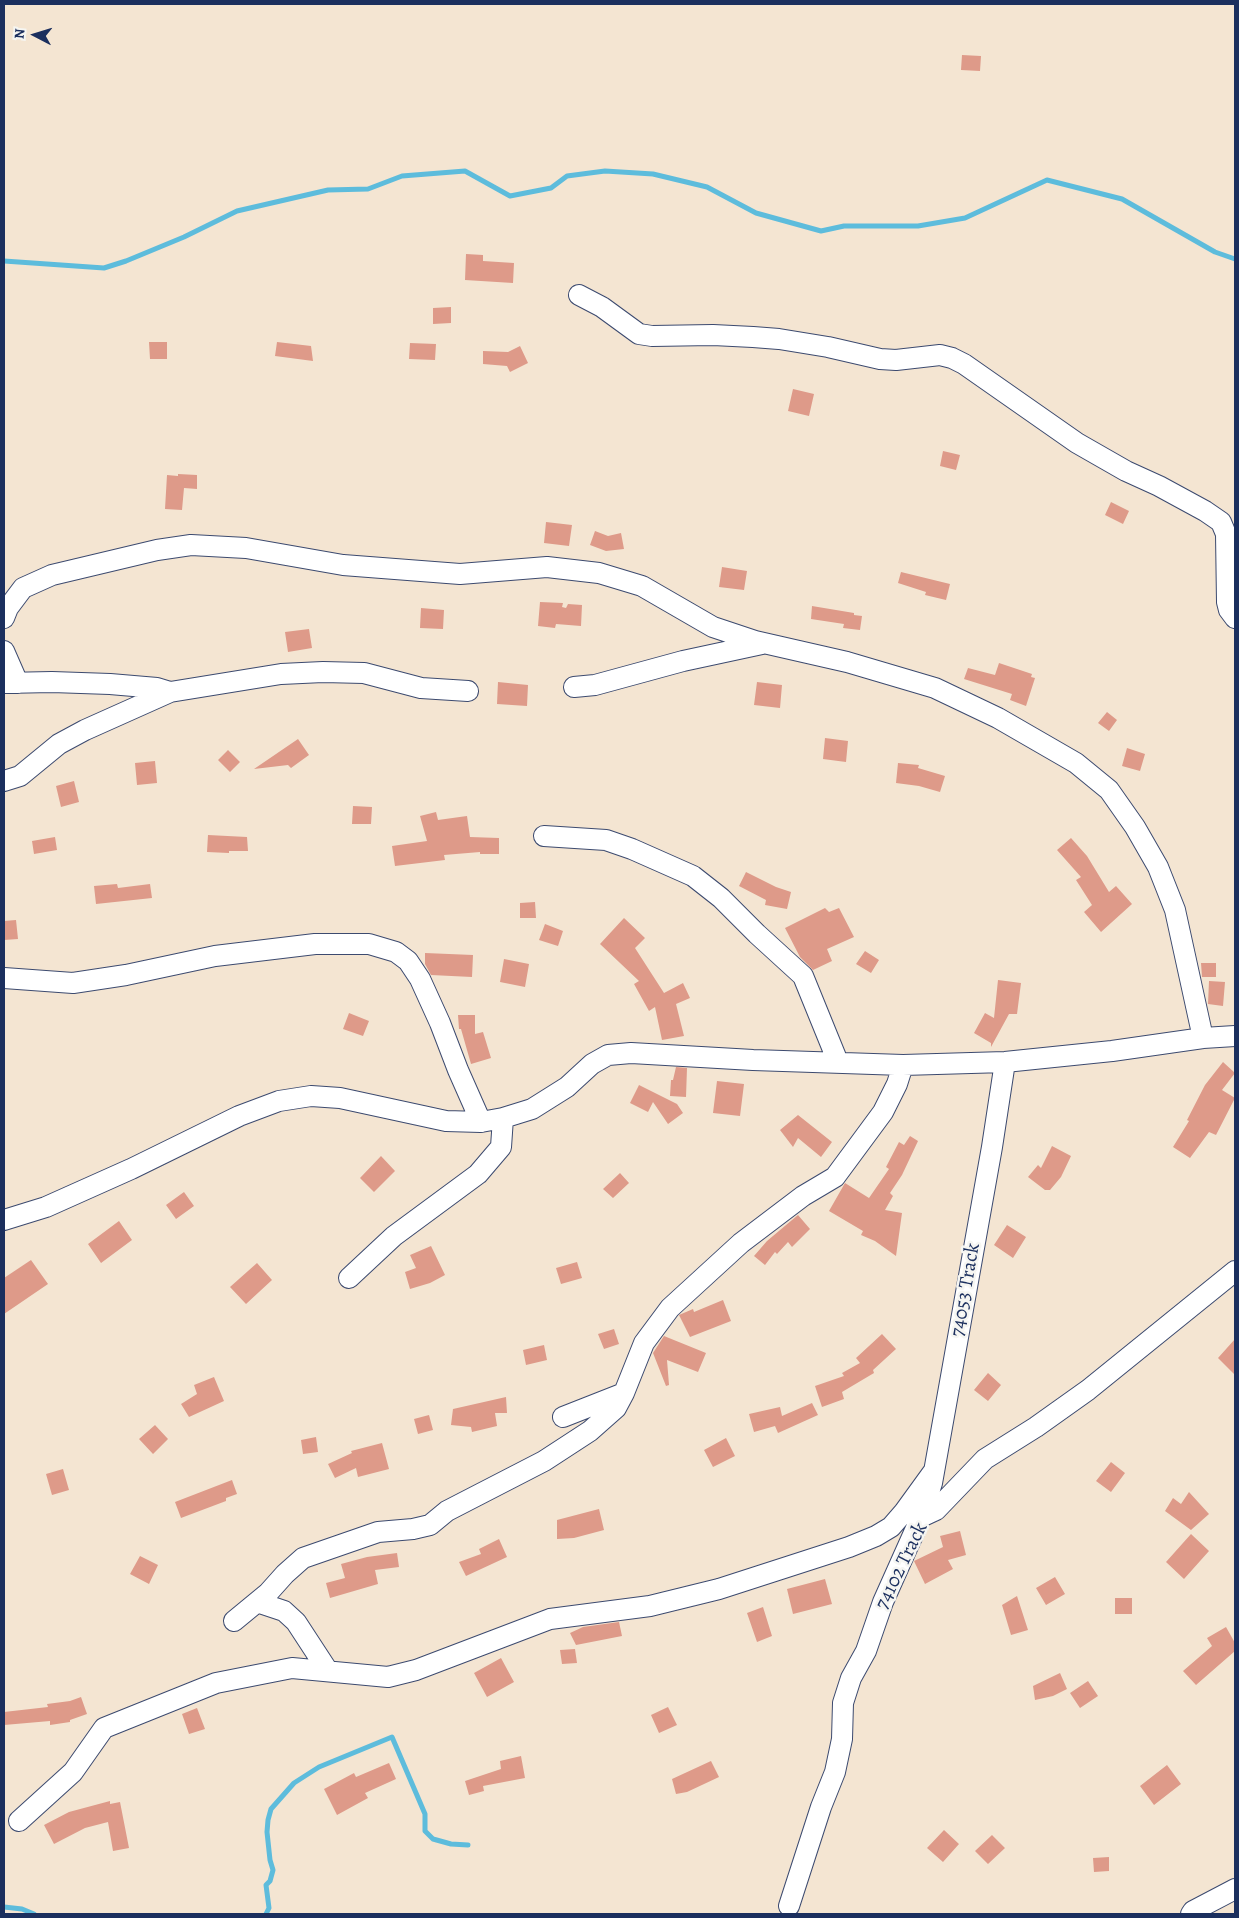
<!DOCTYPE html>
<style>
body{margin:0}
#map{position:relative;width:1239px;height:1918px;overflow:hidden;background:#f4e5d2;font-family:Alegreya,serif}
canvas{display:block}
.frame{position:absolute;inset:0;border:5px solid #1b2f5e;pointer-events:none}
.north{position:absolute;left:10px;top:10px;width:50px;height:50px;-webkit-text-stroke:4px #f6f6f2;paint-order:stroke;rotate:275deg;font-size:14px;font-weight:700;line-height:20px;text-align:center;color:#1b2f5e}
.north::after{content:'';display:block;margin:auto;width:18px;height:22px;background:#1b2f5e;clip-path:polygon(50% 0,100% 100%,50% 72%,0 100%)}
</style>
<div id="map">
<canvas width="1239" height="1918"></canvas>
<div class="frame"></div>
<div class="north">N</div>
</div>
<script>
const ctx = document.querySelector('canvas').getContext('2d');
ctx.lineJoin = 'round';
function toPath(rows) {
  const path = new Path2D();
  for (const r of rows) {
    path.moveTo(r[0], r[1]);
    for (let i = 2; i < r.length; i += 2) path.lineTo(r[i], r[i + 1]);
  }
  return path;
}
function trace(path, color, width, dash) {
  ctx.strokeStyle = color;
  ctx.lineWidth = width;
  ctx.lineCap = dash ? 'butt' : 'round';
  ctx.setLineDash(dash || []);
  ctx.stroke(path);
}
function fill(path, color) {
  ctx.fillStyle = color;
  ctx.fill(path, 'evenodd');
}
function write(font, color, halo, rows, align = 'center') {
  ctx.font = font + ' Alegreya,serif';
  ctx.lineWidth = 5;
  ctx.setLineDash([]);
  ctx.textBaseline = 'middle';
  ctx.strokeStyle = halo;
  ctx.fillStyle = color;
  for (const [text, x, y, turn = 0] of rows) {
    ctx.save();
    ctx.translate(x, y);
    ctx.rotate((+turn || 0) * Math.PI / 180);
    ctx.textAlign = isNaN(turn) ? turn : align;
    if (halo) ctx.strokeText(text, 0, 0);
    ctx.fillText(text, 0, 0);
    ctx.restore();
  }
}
trace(toPath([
 [4,261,104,268,126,261,184,237,237,211,328,190,368,189,402,176,465,171,510,196,551,188,567,176,605,171,653,174,707,187,756,213,821,231,844,226,918,226,965,218,1047,180,1122,199,1215,252,1235,259],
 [4,1907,22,1909,34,1914],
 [266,1914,269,1908,266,1885,270,1881,273,1870,270,1860,267,1832,268,1820,271,1809,294,1783,319,1767,392,1737,425,1814,425,1831,433,1839,451,1844,468,1845]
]), '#5dbcdc', 5);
fill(toPath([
 [962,55,981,56,980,71,961,70],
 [466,254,483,255,483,261,514,263,513,283,465,280],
 [451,307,451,323,433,324,433,308],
 [149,342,167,342,167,359,150,359],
 [277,342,311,346,313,361,275,356],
 [410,343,436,344,435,360,409,359],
 [520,346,528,363,510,372,507,366,483,364,483,351,508,352],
 [793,389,814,394,809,416,788,411],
 [943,451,960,455,956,470,940,466],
 [178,474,197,475,197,489,184,488,182,510,165,509,167,475,178,476],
 [1111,502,1129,511,1123,524,1105,515],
 [546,522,572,525,569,546,544,543],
 [595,531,608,536,621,533,624,549,606,551,590,545],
 [722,567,747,571,744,590,719,587],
 [901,572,950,584,946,600,925,595,926,592,898,583],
 [540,602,563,603,562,607,566,608,568,604,582,605,581,626,556,624,555,628,538,626],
 [812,606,854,613,854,615,862,616,860,630,843,628,844,624,811,619],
 [421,608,444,610,443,629,420,628],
 [309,629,312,648,288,652,285,632],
 [999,663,1032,674,1031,677,1035,678,1026,706,1010,700,1012,694,964,679,968,668,995,675],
 [498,682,528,685,527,706,497,704],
 [757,682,782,685,780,708,754,705],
 [1107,712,1117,720,1109,731,1098,723],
 [825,738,848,741,846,762,823,759],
 [298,739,309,755,291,768,288,765,254,769],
 [1127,748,1145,754,1140,771,1122,766],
 [228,750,240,762,230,772,218,760],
 [155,761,157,783,137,785,135,763],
 [898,763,919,765,918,768,945,776,940,792,919,786,896,783],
 [74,781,79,802,61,807,56,786],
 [353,806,372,807,371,824,352,824],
 [436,812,438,820,467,816,470,837,499,838,499,854,480,854,480,852,444,855,445,860,395,866,392,846,427,841,420,816],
 [208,835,247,837,248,851,229,851,229,853,207,852],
 [55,837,57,850,34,854,32,841],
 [1071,838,1087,856,1109,892,1116,886,1132,904,1101,932,1084,912,1092,905,1076,880,1081,877,1057,850],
 [746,872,776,887,791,892,787,909,765,905,766,900,739,886],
 [117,884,118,888,150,884,152,898,96,904,94,886],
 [535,902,536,918,520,918,520,903],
 [825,908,829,912,839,908,854,937,827,949,832,961,813,970,800,957,785,928],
 [624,918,645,938,635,948,664,993,683,983,690,998,676,1004,684,1036,662,1040,655,1007,649,1011,634,984,639,981,600,944],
 [16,920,18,939,4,940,4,921],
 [545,924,563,931,558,946,539,940],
 [865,951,879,960,871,973,856,964],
 [425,953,473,955,472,977,431,975,425,964],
 [504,959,529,964,525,987,500,982],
 [1201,963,1216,963,1216,977,1202,977],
 [998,980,1021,983,1017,1014,1009,1014,991,1047,991,1043,974,1033,985,1013,994,1018],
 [1209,981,1225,982,1223,1006,1208,1004],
 [349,1013,369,1021,363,1036,343,1029],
 [458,1015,475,1015,475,1034,483,1032,491,1058,471,1064,461,1029,459,1029],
 [1223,1062,1235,1073,1222,1090,1235,1098,1216,1135,1209,1132,1190,1158,1173,1147,1189,1121,1187,1120,1205,1085],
 [676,1067,687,1068,686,1097,670,1096,671,1080,673,1080],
 [717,1081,744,1084,740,1116,713,1113],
 [639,1085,677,1104,683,1113,668,1124,653,1102,648,1112,630,1103],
 [798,1115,832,1142,821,1157,798,1138,793,1147,780,1130],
 [910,1136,918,1141,902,1175,890,1193,893,1196,885,1210,902,1213,896,1256,875,1241,861,1235,863,1231,829,1211,845,1183,869,1198,889,1169,886,1167,899,1142,904,1145],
 [1052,1146,1071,1156,1061,1177,1050,1190,1045,1190,1028,1177,1038,1165,1041,1168],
 [381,1156,395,1171,374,1192,360,1178],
 [620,1173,629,1183,613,1198,603,1189],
 [184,1192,194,1206,176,1219,166,1205],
 [798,1215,810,1229,792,1247,788,1242,777,1254,775,1252,765,1265,754,1256,767,1241],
 [119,1221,132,1240,101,1263,88,1244],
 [1007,1225,1026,1237,1013,1258,994,1245],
 [431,1246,445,1275,430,1283,410,1289,405,1272,416,1268,410,1255],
 [31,1260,48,1284,4,1314,4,1278],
 [577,1262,582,1278,561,1284,556,1268],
 [257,1263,272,1280,246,1304,230,1287],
 [723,1300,731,1321,690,1337,679,1315,693,1309,694,1312],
 [614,1329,619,1344,604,1349,598,1334],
 [882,1334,896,1349,873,1370,874,1373,842,1392,844,1399,822,1407,815,1386,844,1376,842,1373,860,1363,856,1358],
 [664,1336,706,1353,698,1372,667,1360,669,1385,666,1386,653,1353],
 [1235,1339,1235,1375,1218,1358],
 [544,1345,547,1360,526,1365,523,1350],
 [988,1373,1001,1385,988,1401,974,1390],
 [214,1377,224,1401,189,1417,181,1404,197,1394,194,1385],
 [506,1397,507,1413,495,1413,497,1426,472,1432,471,1427,451,1425,453,1409],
 [812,1403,818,1415,778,1433,775,1426,754,1432,749,1414,780,1407,782,1416],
 [429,1415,433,1430,418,1434,414,1419],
 [155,1425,168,1439,153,1454,139,1439],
 [316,1437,318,1452,303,1454,301,1440],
 [726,1438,735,1456,713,1467,704,1450],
 [382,1443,389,1469,358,1477,356,1468,335,1478,328,1464,352,1453,351,1451],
 [1111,1462,1125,1473,1111,1492,1096,1481],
 [63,1469,69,1490,52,1495,46,1474],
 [232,1480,237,1494,226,1498,226,1501,181,1518,175,1502],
 [1189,1492,1209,1514,1191,1530,1165,1511,1173,1498,1181,1504],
 [599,1509,604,1530,574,1538,557,1539,557,1520],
 [960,1531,966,1555,948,1560,953,1569,925,1584,914,1561,943,1547,940,1536],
 [1191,1534,1209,1551,1184,1579,1166,1562],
 [499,1539,507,1557,466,1576,459,1562,481,1554,479,1549],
 [397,1553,399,1567,375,1570,378,1584,330,1598,326,1583,345,1578,341,1564,367,1557],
 [140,1556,158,1565,149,1584,130,1574],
 [1055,1577,1065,1594,1046,1605,1036,1588],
 [825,1579,832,1604,793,1614,787,1589],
 [1017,1596,1028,1630,1011,1635,1002,1605],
 [1115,1598,1132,1598,1132,1614,1115,1614],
 [763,1607,772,1636,757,1642,747,1613],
 [619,1622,622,1636,576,1645,570,1633,583,1627],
 [1226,1627,1235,1643,1235,1651,1196,1685,1183,1671,1212,1646,1207,1638],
 [575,1649,577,1663,562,1664,560,1650],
 [501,1658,514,1682,487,1697,474,1673],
 [1060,1673,1067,1689,1053,1696,1035,1700,1033,1686],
 [1088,1681,1098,1696,1080,1708,1070,1693],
 [81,1697,87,1714,70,1720,70,1722,50,1725,50,1721,4,1725,4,1712,48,1707,47,1704,70,1701],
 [668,1707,677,1725,659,1733,651,1715],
 [197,1708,205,1729,189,1734,182,1714],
 [521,1756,525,1778,483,1786,484,1791,469,1795,465,1781,501,1769,500,1761],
 [711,1761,719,1777,687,1792,676,1794,672,1779],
 [389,1763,396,1779,365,1793,368,1798,337,1815,324,1789,354,1773,356,1777],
 [1167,1765,1181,1784,1154,1805,1140,1786],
 [110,1801,110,1804,120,1802,129,1848,113,1851,108,1822,85,1828,54,1844,44,1825,69,1812],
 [944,1830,959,1844,943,1862,927,1848],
 [992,1835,1005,1848,988,1864,975,1851],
 [1109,1857,1109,1871,1094,1872,1093,1858]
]), '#de9a89');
const minor = toPath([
 [579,295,602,307,639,334,652,336,713,335,753,337,779,339,828,347,880,359,896,360,940,355,952,358,964,364,1077,443,1126,471,1159,486,1205,511,1221,522,1226,534,1227,602,1229,610,1235,618],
 [4,618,8,608,23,588,52,575,157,550,191,545,246,548,343,565,460,574,547,567,599,573,642,586,713,627,755,641,847,662,935,688,998,718,1076,763,1109,790,1135,827,1158,867,1175,910,1203,1038],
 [4,651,18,683],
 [4,683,52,682,110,684,157,688,170,692],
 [574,687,595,685,683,661,762,644],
 [4,781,20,776,59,744,85,730,170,692,281,674,323,672,364,673,421,688,468,691],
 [544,836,606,840,632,849,693,876,721,898,757,934,803,976,838,1062],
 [4,978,73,983,126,975,215,956,315,944,369,944,396,952,408,961,420,979,440,1023,458,1070,481,1122],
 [4,1220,46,1207,131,1169,239,1116,279,1101,311,1096,340,1098,446,1121,481,1122,503,1118,532,1109,567,1087,592,1064,608,1055,631,1053,753,1060,903,1065,1005,1062,1112,1051,1203,1038,1235,1036],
 [349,1278,394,1236,478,1174,501,1147,503,1118],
 [563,1417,624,1393,644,1343,670,1308,741,1243,803,1196,835,1177,883,1112,897,1084,903,1065],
 [921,1517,936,1510,985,1459,1036,1427,1088,1390,1235,1271],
 [257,1602,284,1611,296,1622,328,1671],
 [234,1621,268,1593,285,1574,303,1558,378,1532,413,1529,430,1525,447,1511,544,1461,590,1431,616,1408,624,1393],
 [19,1821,73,1772,104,1728,216,1683,292,1668,388,1677,416,1670,550,1619,650,1606,719,1589,849,1547,876,1536,891,1527,904,1512,933,1472],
 [789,1906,821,1807,835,1772,842,1739,843,1703,851,1678,866,1651,883,1602,921,1517,932,1483,992,1147,1005,1062],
 [1191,1914,1193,1911,1235,1889]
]);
trace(minor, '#3c4a6f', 22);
trace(minor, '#fff', 20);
write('20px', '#1b2f5e', '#f6f6f2', [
 ["74053 Track",966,1290,-80],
 ["74102 Track",902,1566,-64]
]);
</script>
